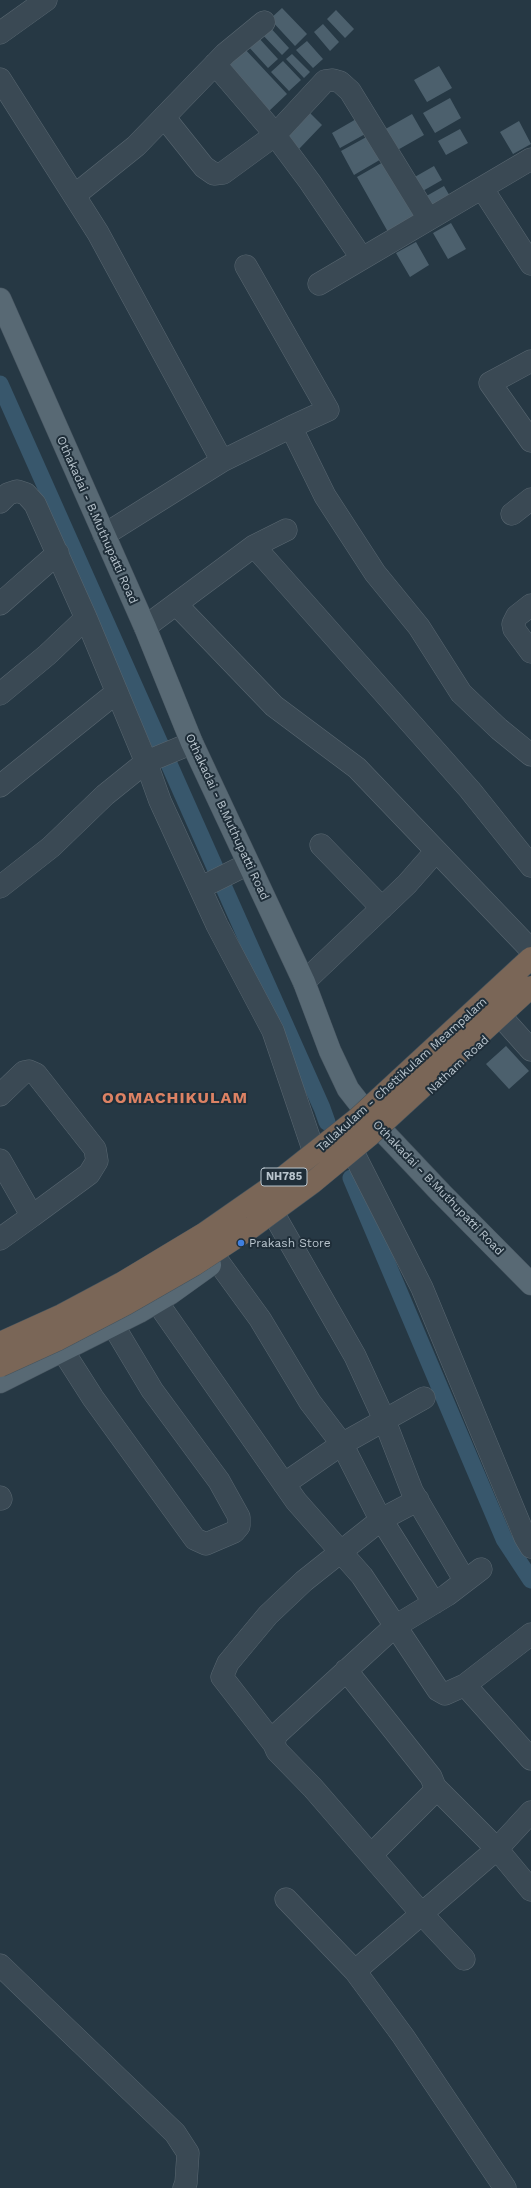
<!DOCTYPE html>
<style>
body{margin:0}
canvas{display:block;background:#263844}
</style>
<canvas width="531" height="2188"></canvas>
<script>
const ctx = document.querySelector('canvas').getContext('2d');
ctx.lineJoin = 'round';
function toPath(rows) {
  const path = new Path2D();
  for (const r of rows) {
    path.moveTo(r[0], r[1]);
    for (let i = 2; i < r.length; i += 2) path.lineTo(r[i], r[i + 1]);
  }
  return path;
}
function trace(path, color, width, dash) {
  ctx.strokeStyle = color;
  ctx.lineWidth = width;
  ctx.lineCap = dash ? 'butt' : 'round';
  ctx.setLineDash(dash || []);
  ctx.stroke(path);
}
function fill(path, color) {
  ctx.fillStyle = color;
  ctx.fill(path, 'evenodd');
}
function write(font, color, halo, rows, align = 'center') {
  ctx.font = font + ' "Work Sans",sans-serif';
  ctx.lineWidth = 4;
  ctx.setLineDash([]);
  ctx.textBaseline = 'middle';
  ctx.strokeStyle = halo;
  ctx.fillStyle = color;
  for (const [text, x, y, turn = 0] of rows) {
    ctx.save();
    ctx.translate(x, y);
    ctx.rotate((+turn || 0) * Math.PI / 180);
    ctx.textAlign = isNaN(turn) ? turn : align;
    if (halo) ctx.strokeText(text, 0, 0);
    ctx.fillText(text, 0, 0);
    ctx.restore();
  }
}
trace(toPath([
 [0,384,322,1108,327,1122],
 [351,1178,504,1539,531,1580]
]), '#38576c', 17);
fill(toPath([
 [282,8,307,34,295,46,270,19],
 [336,10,354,29,345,38,327,19],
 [267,24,289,48,282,55,259,31],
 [323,24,339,42,330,51,314,32],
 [257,36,278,59,268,68,247,45],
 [307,41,323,59,313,68,296,50],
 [243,47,287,94,268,112,224,65],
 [292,54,310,72,304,78,286,59],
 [283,61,301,80,289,91,271,72],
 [439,66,452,88,427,102,414,80],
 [450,98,461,118,435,133,423,113],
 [305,108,322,125,299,149,281,132],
 [412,114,424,135,394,152,382,131],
 [358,118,367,133,340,148,332,133],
 [519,121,531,144,513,154,500,132],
 [460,129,468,143,446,155,438,141],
 [370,135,383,158,354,175,341,151],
 [385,161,416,217,388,232,357,177],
 [434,166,442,180,421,192,413,178],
 [444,186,451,198,430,210,423,198],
 [451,223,466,249,448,259,433,233],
 [416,242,429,265,410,277,396,253],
 [506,1046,529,1071,509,1089,486,1064]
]), '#4c606d');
const minor = toPath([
 [0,33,46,0],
 [215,64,269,127,310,182,361,257],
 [0,79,98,233,222,461],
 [164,117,204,167,214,174,223,173,275,135,325,81,333,80,340,82,350,91,428,218],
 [482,188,531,264],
 [75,195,136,146,225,54,264,22],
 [246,266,328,410,291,427],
 [319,284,531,159],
 [531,361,490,383,531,441],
 [0,502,8,494,17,491,26,494,35,504,86,618,146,762,160,801,217,925,273,1031,313,1149],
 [512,514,531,499],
 [104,535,222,461,291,427,325,496,375,573,419,627,461,693,499,729,531,755],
 [254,546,470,790,531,866],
 [0,604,58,553],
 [176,604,274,706,357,768,531,950],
 [531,605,517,616,513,624,514,629,531,652],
 [145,627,254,546,286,530],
 [0,694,47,655,86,618],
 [0,786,117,692],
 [321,845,382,908],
 [0,887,51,847,105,795,146,762,192,743],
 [200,888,248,864],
 [304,982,407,884,436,851],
 [505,1021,531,1050],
 [0,1095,24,1072,29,1071,36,1074,95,1149,97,1161,89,1174,32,1216],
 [355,1156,422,1288,525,1537,531,1547],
 [0,1160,32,1216,0,1239],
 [276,1218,355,1356,384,1419,412,1491,465,1581],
 [217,1260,260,1319,310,1402,342,1444,376,1511,434,1603],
 [157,1302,296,1501,362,1576,438,1690,445,1694,465,1685,531,1634],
 [63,1351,93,1398,195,1539,206,1544,234,1532,239,1526,239,1517,219,1481,152,1390,113,1325],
 [284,1484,342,1444,424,1398],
 [0,1497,1,1499],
 [346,1670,431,1777,435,1787,432,1794,371,1855],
 [465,1685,531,1759],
 [274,1744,222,1677,228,1663,268,1615,304,1581,382,1519,418,1500],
 [435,1787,497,1849,531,1812],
 [286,1899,355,1971,403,2036,505,2188],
 [464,1959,421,1913,313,1788,277,1751,274,1744,276,1735,394,1627,447,1595,481,1569],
 [0,1965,175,2133,188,2153,186,2183,184,2188],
 [355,1971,497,1849,531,1890]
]);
const major = toPath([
 [0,299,145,627,192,743,304,982,330,1051,348,1089,373,1121,441,1193,531,1284],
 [0,1382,139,1312,171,1293,210,1265]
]);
trace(minor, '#596771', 23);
trace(major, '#475560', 23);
trace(minor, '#3a4954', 22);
trace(major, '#586974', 22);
const highwayBridge = toPath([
 [0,1343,62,1315,122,1283,205,1233,271,1187,358,1118,531,958],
 [0,1366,57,1340,126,1304,194,1265,252,1227,312,1183,370,1135,531,987]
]);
trace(highwayBridge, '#45545e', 23, []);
trace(highwayBridge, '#7a6657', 22);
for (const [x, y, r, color] of [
 [241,1243,4,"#3f7fe0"]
]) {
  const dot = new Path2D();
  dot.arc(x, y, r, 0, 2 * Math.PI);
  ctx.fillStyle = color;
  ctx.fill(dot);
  trace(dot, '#1f2e39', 1.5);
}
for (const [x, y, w] of [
 [284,1177,46]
]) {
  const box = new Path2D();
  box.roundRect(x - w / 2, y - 9, w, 18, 3);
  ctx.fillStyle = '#1f2e39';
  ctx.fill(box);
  trace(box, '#b8c4cd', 1);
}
write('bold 11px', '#b8c4cd', null, [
 ["NH785",284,1177]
]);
write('12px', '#b8c4cd', '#1f2e39', [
 ["Othakadai - B.Muthupatti Road",97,520,66],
 ["Othakadai - B.Muthupatti Road",227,817,65],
 ["Natham Road",458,1065,-43],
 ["Tallakulam - Chettikulam Meampalam",402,1075,-42],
 ["Othakadai - B.Muthupatti Road",438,1188,46]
]);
write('12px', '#b8c4cd', '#1f2e39', [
 ["Prakash Store",249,1243]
], 'left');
ctx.letterSpacing = '1px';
write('bold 16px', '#dc8264', '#1f2e39', [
 ["OOMACHIKULAM",175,1098]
]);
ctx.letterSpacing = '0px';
</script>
